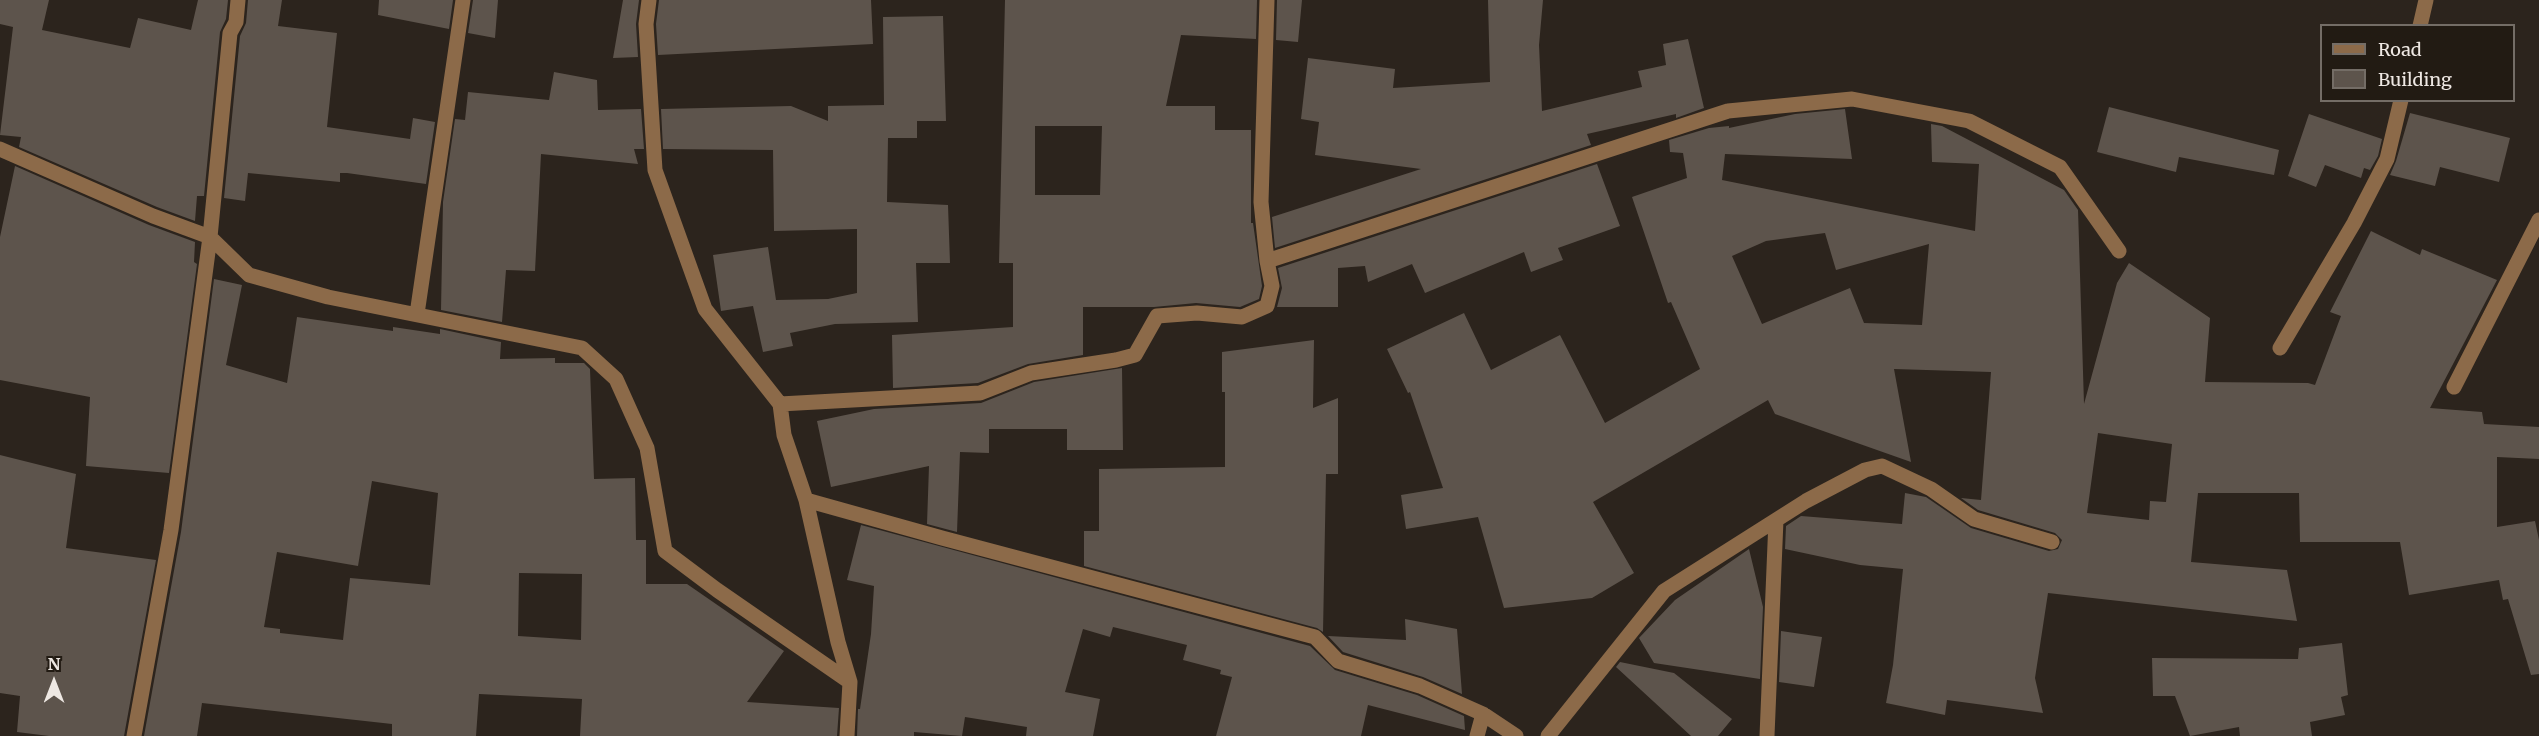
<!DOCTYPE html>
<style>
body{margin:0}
#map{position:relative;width:2539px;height:736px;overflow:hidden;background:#2c241d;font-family:Merriweather,serif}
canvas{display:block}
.legend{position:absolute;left:2320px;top:24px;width:195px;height:78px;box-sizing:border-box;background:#221b13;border:2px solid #746d66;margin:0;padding:8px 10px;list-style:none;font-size:18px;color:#eee8e3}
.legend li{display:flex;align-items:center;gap:12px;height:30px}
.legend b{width:30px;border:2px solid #746d66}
.north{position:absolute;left:24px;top:652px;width:60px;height:60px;-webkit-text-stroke:4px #221b13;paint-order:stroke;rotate:0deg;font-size:16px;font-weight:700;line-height:24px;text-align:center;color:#eee8e3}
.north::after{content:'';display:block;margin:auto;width:21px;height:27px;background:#eee8e3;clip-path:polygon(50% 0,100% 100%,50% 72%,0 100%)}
</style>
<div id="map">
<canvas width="2539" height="736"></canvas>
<ul class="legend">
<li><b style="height:8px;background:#8c6a49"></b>Road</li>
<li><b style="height:16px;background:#5d544c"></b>Building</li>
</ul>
<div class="north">N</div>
</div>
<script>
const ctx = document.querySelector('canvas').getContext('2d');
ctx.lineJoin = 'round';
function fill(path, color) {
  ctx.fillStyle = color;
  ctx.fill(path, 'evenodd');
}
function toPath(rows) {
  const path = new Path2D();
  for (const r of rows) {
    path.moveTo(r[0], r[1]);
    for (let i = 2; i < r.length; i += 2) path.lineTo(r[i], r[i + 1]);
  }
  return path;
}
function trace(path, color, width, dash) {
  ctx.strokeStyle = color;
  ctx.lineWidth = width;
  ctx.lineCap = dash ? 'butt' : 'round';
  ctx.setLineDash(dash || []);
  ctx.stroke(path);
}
fill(toPath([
 [0,0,49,0,42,30,130,48,138,18,191,30,198,0,228,0,226,19,220,32,204,196,197,196,195,221,157,207,19,147,21,137,0,135,13,27,0,24],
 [248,0,282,0,278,26,337,33,327,127,410,139,413,118,435,122,426,184,347,173,340,173,340,182,248,173,245,201,224,198,240,36,246,23],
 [379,0,453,0,449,29,378,15],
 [473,0,498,0,495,38,468,33],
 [623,0,639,0,636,24,638,57,613,58],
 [659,0,871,0,873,44,658,55,656,24],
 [1005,0,1257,0,1256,39,1181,35,1166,106,1215,106,1215,130,1251,130,1251,223,1253,223,1262,286,1259,299,1240,307,1196,303,1154,307,1083,307,1083,355,1028,364,978,383,893,388,892,335,1013,327,1013,263,999,263],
 [1035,126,1102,126,1100,195,1035,195],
 [1277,0,1302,0,1298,42,1276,40],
 [1488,0,1543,0,1539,45,1542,111,1642,87,1638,71,1666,65,1663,44,1688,39,1704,108,1676,118,1676,114,1587,134,1591,145,1275,248,1272,217,1421,169,1315,155,1319,122,1301,119,1308,58,1395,69,1393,88,1490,82],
 [943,16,946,121,917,121,917,138,888,138,887,202,948,205,950,263,916,263,918,322,835,324,790,333,793,346,763,352,753,306,721,311,713,255,768,247,776,300,828,299,857,293,857,229,774,231,773,150,663,149,661,109,791,106,828,121,828,106,884,105,883,17],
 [554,72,597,80,598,110,641,109,644,149,634,149,638,164,541,154,535,271,506,270,502,322,441,310,443,202,455,119,465,120,468,92,549,100],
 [2109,107,2279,150,2274,175,2179,157,2176,172,2097,152],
 [1845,109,1852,159,1725,154,1722,180,1975,231,1979,164,1932,162,1931,124,1942,126,2064,190,2078,210,2084,404,2117,283,2129,263,2210,318,2205,382,2308,383,2315,385,2341,316,2330,312,2371,231,2420,255,2422,249,2497,280,2430,408,2482,412,2484,424,2539,427,2539,459,2497,457,2497,527,2535,521,2539,540,2539,674,2531,675,2508,599,2503,600,2499,580,2409,595,2400,542,2300,542,2299,493,2198,493,2191,562,2287,570,2297,621,2048,593,2035,678,2043,713,1947,700,1945,715,1886,703,1893,665,1903,569,1860,565,1785,549,1786,526,1801,516,1902,524,1905,493,1926,497,1971,528,2049,551,2058,549,2062,540,2055,533,1978,510,1961,498,1981,500,1991,372,1894,369,1911,462,1775,414,1768,400,1593,502,1634,573,1592,598,1504,608,1478,517,1406,529,1401,495,1443,488,1410,392,1408,393,1387,349,1464,313,1491,370,1560,335,1605,423,1700,369,1671,302,1668,303,1632,197,1687,178,1683,153,1670,152,1669,140,1709,128,1729,126,1729,128,1795,114],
 [1825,233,1836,270,1929,244,1922,325,1864,323,1850,288,1762,324,1732,256,1766,241],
 [2098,433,2172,444,2166,502,2150,501,2149,520,2087,513],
 [2410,113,2510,138,2499,182,2440,167,2435,186,2390,175,2396,161],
 [2309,114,2382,139,2378,156,2370,170,2364,168,2361,178,2325,165,2316,187,2288,176],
 [1597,164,1620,226,1558,248,1563,260,1531,272,1524,252,1425,293,1412,264,1368,282,1365,266,1338,268,1338,307,1277,307,1282,288,1278,268],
 [15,166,149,225,195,242,194,262,197,264,169,473,86,466,90,397,0,380,0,237],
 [214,279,242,285,226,365,287,383,297,317,393,331,393,327,440,334,440,329,501,342,500,359,555,358,555,363,584,363,590,369,594,479,635,478,636,540,646,540,646,584,687,584,784,651,747,702,839,708,837,736,580,736,582,699,479,694,476,736,392,736,392,724,202,703,197,736,144,736,181,532],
 [372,481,438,493,430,585,350,578,343,640,280,633,280,629,264,627,277,552,358,566],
 [519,573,582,574,581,640,518,636],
 [1314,340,1313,408,1338,398,1338,474,1326,474,1323,632,1317,628,1084,566,1084,531,1099,531,1099,469,1225,467,1225,392,1222,392,1222,352],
 [1122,368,1123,450,1067,450,1067,429,989,429,989,453,960,452,957,532,927,524,929,466,831,487,817,421,874,409,981,403,1034,382],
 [0,455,76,474,66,548,156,560,124,736,49,736,17,732,20,696,0,693],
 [861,525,1310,646,1335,670,1417,695,1464,716,1465,730,1368,705,1361,736,1216,736,1232,677,1220,674,1221,670,1183,660,1187,645,1113,627,1110,637,1083,629,1065,692,1100,699,1093,736,1026,736,1027,727,965,717,962,736,914,732,914,736,857,736,858,709,860,709,871,634,874,586,847,580],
 [1749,549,1763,607,1760,679,1654,663,1639,638,1675,600],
 [1405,619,1457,629,1462,694,1423,677,1343,652,1328,636,1406,640],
 [1781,631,1822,637,1814,687,1779,682],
 [2342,643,2348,695,2341,697,2345,715,2310,722,2312,736,2240,736,2239,727,2190,736,2175,696,2153,696,2152,658,2298,659,2299,648],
 [1620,662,1674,673,1732,719,1718,736,1691,736,1616,667]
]), '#5d544c');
trace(toPath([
 [649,0,646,24,655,170,705,309,780,404,784,435,806,500,838,642,850,682,847,736],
 [2420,26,2426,0],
 [0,149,153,216,210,237,249,275,328,297,582,348,616,379,647,448,665,551,717,590,850,682],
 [1267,261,1728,111,1852,99,1969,121,2060,167,2119,251],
 [417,314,463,0],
 [2280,348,2354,223,2387,159,2401,100],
 [2454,387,2539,220],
 [780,404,980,393,1031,373,1116,360,1135,355,1157,316,1197,313,1242,317,1267,306,1272,286,1267,261,1261,202,1267,0],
 [806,500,942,538,1315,637,1338,661,1420,686,1483,714,1516,736],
 [134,736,171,530,210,237,230,33,236,22,238,0],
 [1477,736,1483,714],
 [1548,736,1664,591,1806,501,1865,470,1882,466,1931,489,1974,519,2052,542],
 [1767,736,1776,520]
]), '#8c6a49', 15);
</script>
